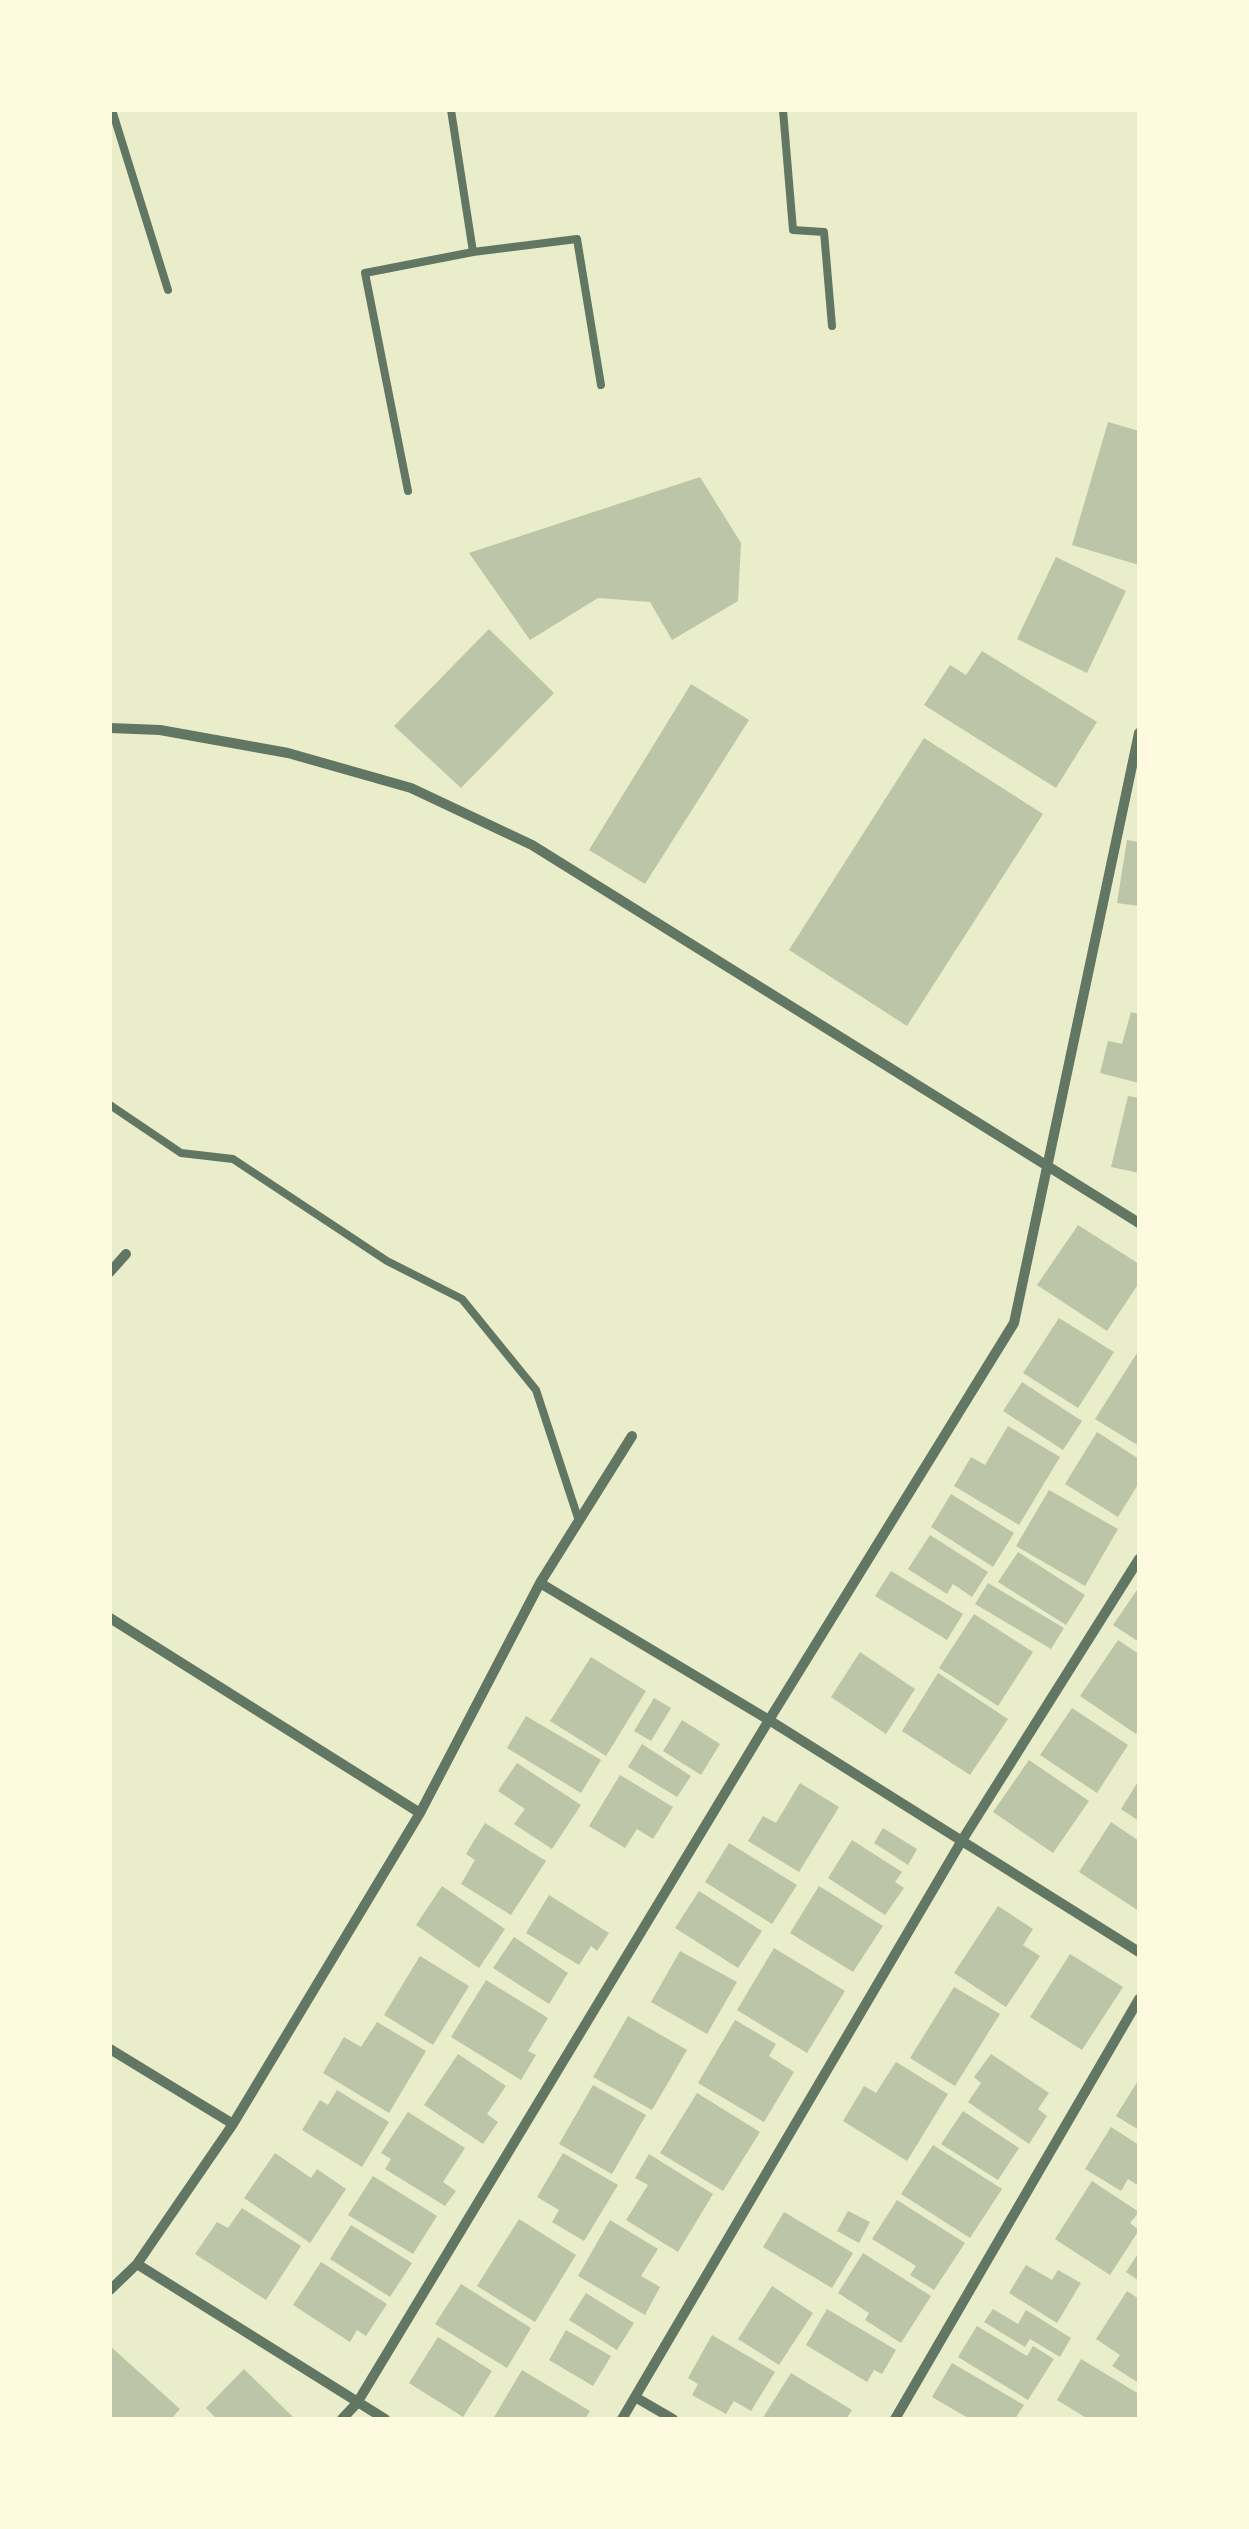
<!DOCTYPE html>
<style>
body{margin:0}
#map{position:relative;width:1249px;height:2529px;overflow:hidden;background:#e9edc9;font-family:Literata,serif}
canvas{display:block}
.frame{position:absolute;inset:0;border:112px solid #fefae0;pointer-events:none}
</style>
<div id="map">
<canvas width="1249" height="2529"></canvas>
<div class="frame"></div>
</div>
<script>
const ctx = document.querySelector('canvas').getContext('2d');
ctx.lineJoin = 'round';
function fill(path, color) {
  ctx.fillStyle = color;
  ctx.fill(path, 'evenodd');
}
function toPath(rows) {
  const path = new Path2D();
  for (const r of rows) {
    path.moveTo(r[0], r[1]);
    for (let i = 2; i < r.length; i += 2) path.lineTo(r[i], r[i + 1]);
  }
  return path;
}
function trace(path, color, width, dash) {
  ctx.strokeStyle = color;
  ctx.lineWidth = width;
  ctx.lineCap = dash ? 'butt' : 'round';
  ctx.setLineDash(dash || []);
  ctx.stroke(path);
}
fill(toPath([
 [1108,422,1139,431,1139,565,1072,545],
 [700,477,741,543,738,601,672,640,650,602,598,598,530,640,469,553],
 [1056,557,1126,591,1087,673,1017,639],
 [489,629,554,693,461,788,394,726],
 [982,651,1097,722,1056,788,924,705,950,665,966,675],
 [691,684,749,720,645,884,589,850],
 [924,738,1043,814,907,1026,789,950],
 [1127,840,1139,842,1139,906,1117,903],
 [1131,1012,1139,1014,1139,1083,1100,1073,1108,1041,1122,1044],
 [1128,1096,1139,1098,1139,1173,1111,1167],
 [1078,1225,1139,1264,1139,1283,1107,1331,1037,1285],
 [1059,1318,1114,1352,1078,1408,1023,1373],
 [1139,1350,1139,1446,1095,1419],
 [1022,1382,1082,1421,1063,1450,1003,1411],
 [1008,1426,1060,1457,1019,1525,954,1486,971,1457,985,1465],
 [1097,1432,1139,1459,1139,1483,1118,1517,1065,1484],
 [1049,1490,1118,1529,1085,1586,1016,1546],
 [951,1494,1014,1533,993,1567,931,1527],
 [930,1535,988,1572,972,1597,953,1584,947,1594,908,1569],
 [1018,1552,1085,1595,1066,1625,998,1582],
 [891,1571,963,1614,947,1640,875,1596],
 [988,1583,1064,1628,1051,1649,975,1604],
 [1139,1587,1139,1642,1113,1625],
 [974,1614,1033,1652,998,1706,939,1668],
 [1118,1640,1139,1654,1139,1729,1136,1734,1080,1696],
 [860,1652,915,1689,886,1734,831,1697],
 [591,1657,646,1691,606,1756,550,1721],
 [938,1673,1008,1719,970,1775,902,1731],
 [654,1698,671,1708,651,1741,634,1731],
 [1072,1708,1128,1745,1097,1793,1040,1755],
 [526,1716,601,1760,581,1793,507,1748],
 [682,1720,720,1744,701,1775,663,1751],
 [642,1744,691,1776,677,1797,628,1767],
 [1029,1760,1089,1801,1053,1853,993,1812],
 [517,1763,581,1805,552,1849,514,1824,525,1809,498,1791],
 [620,1775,673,1807,653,1839,637,1829,625,1848,589,1826],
 [1139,1780,1139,1821,1121,1809],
 [800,1783,839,1807,799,1872,748,1841,763,1816,776,1823],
 [1111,1822,1139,1841,1139,1911,1079,1872],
 [485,1823,546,1861,511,1915,461,1884,475,1860,466,1854],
 [883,1828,917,1849,908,1865,874,1843],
 [852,1840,902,1872,895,1882,904,1888,885,1915,828,1878],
 [729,1843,797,1885,772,1924,705,1882],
 [442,1886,505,1929,479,1968,416,1925],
 [819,1886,883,1926,853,1972,790,1933],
 [699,1891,762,1931,738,1968,675,1928],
 [549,1895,609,1933,597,1951,591,1946,579,1965,526,1933],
 [998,1906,1033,1929,1023,1945,1040,1956,1006,2007,954,1973],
 [514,1937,568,1973,549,2004,493,1968],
 [774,1948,845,1991,807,2053,737,2010],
 [680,1951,737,1982,707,2034,651,2002],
 [1070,1954,1123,1987,1082,2050,1030,2017],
 [420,1956,469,1986,433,2045,384,2015],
 [486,1980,548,2018,528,2051,536,2055,521,2080,451,2037],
 [954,1987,1000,2014,955,2086,910,2058],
 [628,2016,687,2050,652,2110,593,2077],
 [735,2020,776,2044,769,2056,794,2072,764,2122,698,2083],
 [377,2022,426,2051,389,2113,323,2073,344,2037,361,2047],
 [458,2054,506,2086,487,2114,498,2122,483,2144,424,2105],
 [991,2054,1049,2093,1038,2109,1047,2116,1029,2144,968,2102,981,2083,974,2077],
 [896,2062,948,2094,907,2161,843,2121,864,2086,876,2093],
 [1139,2079,1139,2130,1116,2116],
 [593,2085,646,2115,612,2174,559,2144],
 [337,2090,389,2122,362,2167,302,2130,320,2100,328,2105],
 [697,2093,760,2132,723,2191,660,2153],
 [963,2111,1019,2148,998,2180,941,2144],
 [408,2112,465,2148,443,2182,456,2191,445,2206,385,2169,391,2159,381,2153],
 [1111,2127,1139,2145,1139,2186,1128,2179,1121,2191,1085,2169],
 [933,2145,1002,2189,970,2238,901,2194],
 [275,2153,311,2178,317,2169,346,2189,310,2243,244,2198],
 [563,2153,618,2185,584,2241,552,2222,559,2210,537,2197],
 [649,2154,713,2194,678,2252,626,2220,648,2185,635,2178],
 [373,2176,437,2216,413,2254,348,2215],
 [1092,2181,1139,2212,1130,2223,1139,2230,1110,2275,1055,2239],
 [897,2200,965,2243,934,2290,910,2275,916,2266,872,2239],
 [242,2208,301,2246,266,2300,195,2254,217,2222,228,2228],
 [848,2211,870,2222,859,2243,837,2231],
 [784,2212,853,2253,832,2288,763,2247],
 [519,2219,576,2255,535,2322,477,2286],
 [610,2220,658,2249,641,2276,660,2287,645,2315,578,2276],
 [351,2225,412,2263,390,2297,330,2259],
 [1139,2252,1139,2281,1126,2272],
 [863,2253,931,2296,901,2343,865,2320,869,2313,838,2293],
 [321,2262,387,2304,366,2336,357,2330,350,2342,293,2305],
 [1026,2265,1052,2280,1058,2270,1081,2283,1057,2323,1009,2293],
 [461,2284,531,2328,507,2368,435,2324],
 [772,2286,813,2313,779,2365,738,2339],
 [1127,2291,1139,2299,1139,2383,1112,2366,1120,2355,1096,2339],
 [586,2293,634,2323,617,2350,569,2320],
 [827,2309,896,2350,882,2374,874,2370,867,2382,806,2345],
 [993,2309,1018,2324,1026,2310,1071,2338,1060,2357,1030,2339,1025,2347,984,2322],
 [977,2326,1027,2356,1033,2346,1054,2359,1028,2400,958,2357],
 [566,2330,611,2356,593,2386,549,2360],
 [712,2335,775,2372,751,2411,734,2401,726,2414,692,2395,698,2384,688,2378],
 [438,2337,492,2371,463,2417,409,2383],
 [110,2346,180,2409,171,2419,110,2419],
 [1081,2359,1139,2394,1139,2419,1088,2419,1057,2400],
 [952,2363,1024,2405,1015,2419,970,2419,932,2397],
 [244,2369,295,2419,217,2419,206,2408],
 [522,2370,590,2411,585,2419,493,2419],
 [791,2373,852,2410,846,2419,762,2419]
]), '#bcc5a7');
trace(toPath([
 [112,110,168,290],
 [451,110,473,252],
 [783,110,793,230,824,232,832,326],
 [408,491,365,273,473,252,577,239,601,385],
 [110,1105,181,1153,233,1159,387,1261,462,1299,536,1390,579,1521]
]), '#617663', 8);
trace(toPath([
 [110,728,160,730,288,753,411,788,532,845,1139,1223],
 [110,1272,126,1254],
 [540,1583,769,1720,1139,1952],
 [110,1618,420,1813],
 [110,2049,233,2124],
 [137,2264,385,2419],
 [110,2290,137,2264,233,2124,420,1813,540,1583,632,1436],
 [635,2397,673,2419],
 [342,2419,357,2403,769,1720,1014,1323,1139,733],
 [622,2419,961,1842,1139,1559],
 [895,2419,1139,1999]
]), '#617663', 10);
</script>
